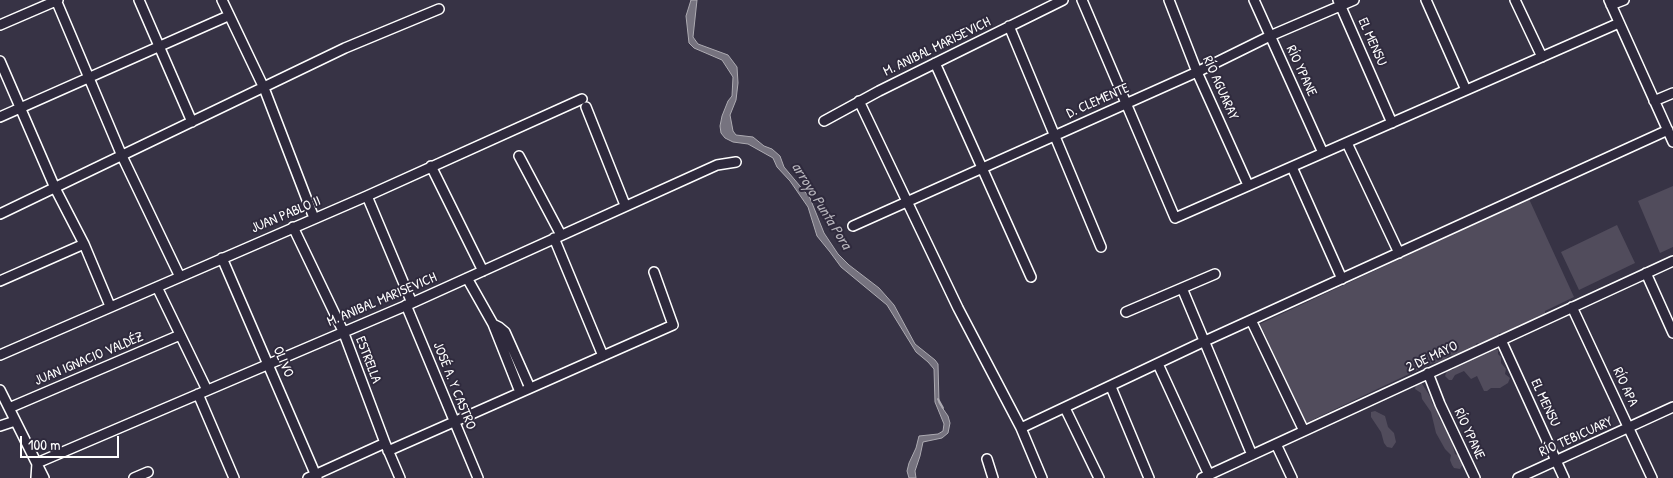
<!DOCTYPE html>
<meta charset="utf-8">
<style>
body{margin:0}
#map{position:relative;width:1673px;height:478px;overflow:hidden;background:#373345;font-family:"Patrick Hand",sans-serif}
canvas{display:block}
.scale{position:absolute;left:20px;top:436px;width:99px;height:22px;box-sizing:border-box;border:2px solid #fff;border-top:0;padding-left:6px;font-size:15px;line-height:18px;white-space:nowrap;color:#fff;-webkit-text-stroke:4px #2f2a3d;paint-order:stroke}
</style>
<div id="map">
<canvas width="1673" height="478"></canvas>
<div class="scale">100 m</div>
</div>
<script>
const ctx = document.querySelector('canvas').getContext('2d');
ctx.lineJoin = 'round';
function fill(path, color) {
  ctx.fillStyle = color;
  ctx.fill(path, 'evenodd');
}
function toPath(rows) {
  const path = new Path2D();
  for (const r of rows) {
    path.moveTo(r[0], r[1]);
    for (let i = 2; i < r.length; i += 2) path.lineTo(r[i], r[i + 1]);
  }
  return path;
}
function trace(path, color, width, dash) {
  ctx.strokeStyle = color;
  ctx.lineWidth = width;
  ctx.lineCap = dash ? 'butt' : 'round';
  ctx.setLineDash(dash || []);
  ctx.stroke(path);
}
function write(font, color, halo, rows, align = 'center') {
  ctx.font = font + ' "Patrick Hand",sans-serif';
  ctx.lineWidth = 4;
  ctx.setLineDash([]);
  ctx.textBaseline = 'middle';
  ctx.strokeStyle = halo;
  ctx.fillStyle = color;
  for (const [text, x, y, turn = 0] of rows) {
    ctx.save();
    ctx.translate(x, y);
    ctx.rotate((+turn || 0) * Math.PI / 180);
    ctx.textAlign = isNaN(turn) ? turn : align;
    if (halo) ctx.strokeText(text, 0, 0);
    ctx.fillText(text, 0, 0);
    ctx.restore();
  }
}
fill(toPath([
 [1673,186,1673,247,1660,253,1638,201],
 [1529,199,1574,297,1545,311,1545,317,1535,320,1528,325,1519,325,1509,334,1499,333,1497,338,1485,346,1477,343,1472,349,1467,349,1465,353,1455,358,1451,355,1447,357,1444,361,1430,364,1306,423,1260,324],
 [1617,225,1635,263,1579,290,1561,252],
 [1493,348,1498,350,1498,354,1501,357,1501,363,1506,369,1505,374,1510,378,1508,383,1500,388,1491,388,1487,391,1484,391,1477,376,1471,379,1464,371,1455,375,1452,380,1449,380,1445,376,1447,370,1453,370,1456,365,1461,365,1465,361,1470,361,1474,356,1487,353,1488,351],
 [1421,382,1431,398,1432,403,1437,410,1439,418,1450,435,1455,454,1460,456,1463,464,1460,469,1454,468,1452,465,1450,460,1451,455,1445,449,1436,433,1431,412,1422,399,1421,393,1415,389,1416,384],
 [1375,411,1385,416,1388,427,1394,433,1396,442,1392,448,1387,447,1384,443,1381,432,1371,417,1371,412]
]), '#514c5c');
const water = toPath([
 [691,0,697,0,693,37,698,44,728,55,737,67,738,83,736,100,730,115,733,131,736,135,753,137,764,146,772,149,780,156,784,167,810,198,824,233,838,254,849,265,879,288,894,305,915,344,935,360,938,364,939,403,948,416,950,423,948,433,942,438,923,442,920,456,915,471,916,478,909,478,907,471,909,463,916,448,919,436,938,434,943,431,944,424,935,402,934,369,928,362,916,352,887,305,841,267,830,252,817,236,808,207,790,181,777,167,773,158,748,144,733,142,725,138,721,133,720,126,722,116,728,101,732,96,733,77,722,60,694,48,689,43,686,16,691,0]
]);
fill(water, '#76737f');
trace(water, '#adabb2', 1);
trace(toPath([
 [938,399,943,408]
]), '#adabb2', 2);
const minor = toPath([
 [56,0,122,156,180,277],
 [139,0,192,122],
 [222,0,264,88,314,218],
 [1082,0,1175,218,1619,23],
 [1169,0,1197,72,1248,185],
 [1254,0,1323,153],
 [1338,0,1392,123],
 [1426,0,1466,90],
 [1515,0,1542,57],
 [1609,0,1673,142],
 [1611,5,1624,0],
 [0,25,58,0],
 [1009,26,1101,247],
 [0,61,55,188,84,244,110,306],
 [935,63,1031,277],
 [859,101,958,308,1021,428,1042,478],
 [1654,101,1673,93],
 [586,107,625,205],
 [0,117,228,16],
 [824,121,879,91,1063,0],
 [1347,143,1399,253],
 [519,156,561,235],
 [431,166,483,271],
 [1292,167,1342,279],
 [367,196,412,303],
 [0,214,345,48,439,9],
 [853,226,1197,72,1270,36,1354,0],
 [293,227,343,331,385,443,400,478],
 [554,238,603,356],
 [222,258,317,478],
 [1646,273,1673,333],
 [467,278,493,324],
 [0,281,84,244],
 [157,287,207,390],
 [1182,288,1252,455],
 [406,305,478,478],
 [1572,307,1652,478],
 [1126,312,1215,274],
 [1251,320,1304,431],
 [1501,340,1564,478],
 [0,355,367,196,582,99],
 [1158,364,1209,475],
 [1428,373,1440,404,1475,478],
 [1111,387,1149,478],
 [0,390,44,478],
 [520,392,493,324,499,327,505,332,530,388],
 [198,394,234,478],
 [9,408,180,335],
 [1065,408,1099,478],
 [0,426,15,421],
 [1021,428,1205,341,1668,130],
 [1276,444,1292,478],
 [388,451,673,325,654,272],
 [987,459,993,478],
 [36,478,37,463,412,303,717,165,736,162],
 [134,478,148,472],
 [308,478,385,443],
 [1202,478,1673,261],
 [1518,478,1673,407]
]);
trace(minor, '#fff', 12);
trace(minor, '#2f2a3d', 9);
write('14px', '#fff', '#2f2a3d', [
 ["EL MENSU",1372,42,66],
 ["M. ANIBAL MARISEVICH",937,47,-26],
 ["RÍO YPANE",1301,71,65],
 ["RÍO AGUARAY",1220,88,66],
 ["D. CLEMENTE",1098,101,-24],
 ["JUAN PABLO II",286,215,-23],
 ["M. ANIBAL MARISEVICH",382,300,-23],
 ["2 DE MAYO",1432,357,-25],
 ["JUAN IGNACIO VALDÉZ",89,359,-23],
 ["ESTRELLA",368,360,69],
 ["OLIVO",283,362,67],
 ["JOSÉ A. Y CASTRO",454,386,68],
 ["RÍO APA",1625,387,65],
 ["EL MENSU",1545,403,65],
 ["RÍO YPANE",1469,434,65],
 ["RÍO TEBICUARY",1576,437,-24]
]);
write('italic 15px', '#b4b2b9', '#2f2a3d', [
 ["arroyo Punta Pora",821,206,58]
]);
</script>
